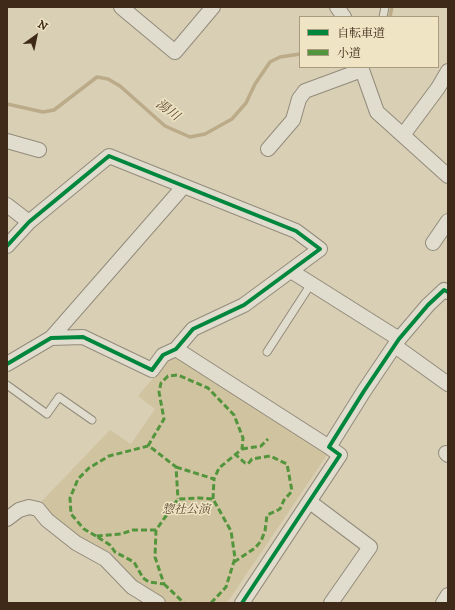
<!DOCTYPE html>
<meta charset="utf-8">
<style>
body{margin:0}
#map{position:relative;width:455px;height:610px;overflow:hidden;background:#d8cfb5;font-family:"IM FELL DW Pica","Noto Serif JP",serif}
canvas{display:block}
.frame{position:absolute;inset:0;border:8px solid #3f2a19;pointer-events:none}
.legend{position:absolute;left:299px;top:16px;width:140px;height:52px;box-sizing:border-box;background:#efe5c5;border:1px solid #a99a80;margin:0;padding:5px 7px;list-style:none;font-size:12px;color:#3f2a19}
.legend li{display:flex;align-items:center;gap:8px;height:20px}
.legend b{width:20px;border:1px solid #a99a80}
.north{position:absolute;left:16px;top:16px;width:40px;height:40px;-webkit-text-stroke:3px #efe5c5;paint-order:stroke;rotate:33deg;font-size:11px;font-weight:700;line-height:16px;text-align:center;color:#3f2a19}
.north::after{content:'';display:block;margin:auto;width:14px;height:18px;background:#3f2a19;clip-path:polygon(50% 0,100% 100%,50% 72%,0 100%)}
</style>
<div id="map">
<canvas width="455" height="610"></canvas>
<div class="frame"></div>
<ul class="legend">
<li><b style="height:5px;background:#00873e"></b>自転車道</li>
<li><b style="height:5px;background:#52953c"></b>小道</li>
</ul>
<div class="north">N</div>
</div>
<script>
const ctx = document.querySelector('canvas').getContext('2d');
ctx.lineJoin = 'round';
function fill(path, color) {
  ctx.fillStyle = color;
  ctx.fill(path, 'evenodd');
}
function toPath(rows) {
  const path = new Path2D();
  for (const r of rows) {
    path.moveTo(r[0], r[1]);
    for (let i = 2; i < r.length; i += 2) path.lineTo(r[i], r[i + 1]);
  }
  return path;
}
function trace(path, color, width, dash) {
  ctx.strokeStyle = color;
  ctx.lineWidth = width;
  ctx.lineCap = dash ? 'butt' : 'round';
  ctx.setLineDash(dash || []);
  ctx.stroke(path);
}
function write(font, color, halo, rows, align = 'center') {
  ctx.font = font + ' "IM FELL DW Pica","Noto Serif JP",serif';
  ctx.lineWidth = 3;
  ctx.setLineDash([]);
  ctx.textBaseline = 'middle';
  ctx.strokeStyle = halo;
  ctx.fillStyle = color;
  for (const [text, x, y, turn = 0] of rows) {
    ctx.save();
    ctx.translate(x, y);
    ctx.rotate((+turn || 0) * Math.PI / 180);
    ctx.textAlign = isNaN(turn) ? turn : align;
    if (halo) ctx.strokeText(text, 0, 0);
    ctx.fillText(text, 0, 0);
    ctx.restore();
  }
}
fill(toPath([
 [179,356,327,455,227,603,168,603,136,582,39,504,110,430,131,444,155,409,138,396,171,357]
]), '#d0c3a0');
trace(toPath([
 [390,17,392,7],
 [7,104,43,112,54,110,97,77,108,79,120,86,165,126,190,137,205,134,232,119,246,103,255,84,270,62,280,57,300,54]
]), '#bbab89', 3.5);
const lane = toPath([
 [383,17,385,7],
 [267,352,311,284],
 [7,385,47,414,59,397,92,420]
]);
const street = toPath([
 [121,7,175,52,213,7],
 [337,7,344,17],
 [361,67,377,112,448,176],
 [403,135,438,88,448,71],
 [7,141,39,150],
 [268,149,293,120,299,99,305,91,362,70],
 [7,205,29,222],
 [433,243,448,221],
 [7,246,29,222,109,156,296,231,320,249,244,305,193,329,176,349,163,355,152,370,83,337,51,338,7,364],
 [291,271,399,339],
 [51,338,184,186],
 [395,346,448,384],
 [176,349,329,447],
 [446,453,448,455],
 [310,502,370,547,331,603],
 [7,519,19,510,29,507,38,509,47,520,76,543,105,559,132,587,158,603],
 [242,603,340,455,329,447,364,391,399,339,428,305,444,290,448,292],
 [443,603,448,595]
]);
trace(lane, '#938b7b', 9);
trace(street, '#938b7b', 16);
trace(lane, '#e0dcce', 7);
trace(street, '#e0dcce', 14);
trace(toPath([
 [148,446,164,419,159,392,161,383,168,376,178,375,208,388,234,415,243,438,242,449,219,468,214,479],
 [242,449,261,446,268,439],
 [176,467,214,479,213,499],
 [156,530,133,530,121,534,96,536,110,545,115,552,134,562,143,578,149,582,164,584,155,557,156,530,178,499,199,498,213,499,231,531,235,558,226,587,211,603],
 [96,536,84,529,71,514,70,498,78,479,89,468,109,456,148,446,153,449,176,467,178,499],
 [234,562,255,548,261,541,265,531,267,515,280,509,284,500,292,491,287,464,270,456,252,459,248,464,245,463,236,455],
 [164,584,184,603]
]), '#52953c', 3, [6, 3]);
trace(toPath([
 [7,246,29,222,109,156,296,231,320,249,244,305,193,329,176,349,163,355,152,370,83,337,51,338,7,364],
 [242,603,340,455,329,447,364,391,399,339,428,305,444,290,448,292]
]), '#00873e', 4);
write('italic 12px', '#5b4730', '#efe5c5', [
 ["惣社公演",186,511]
]);
write('italic 13px', '#5b4630', '#efe5c5', [
 ["湯川",167,111,36]
]);
</script>
